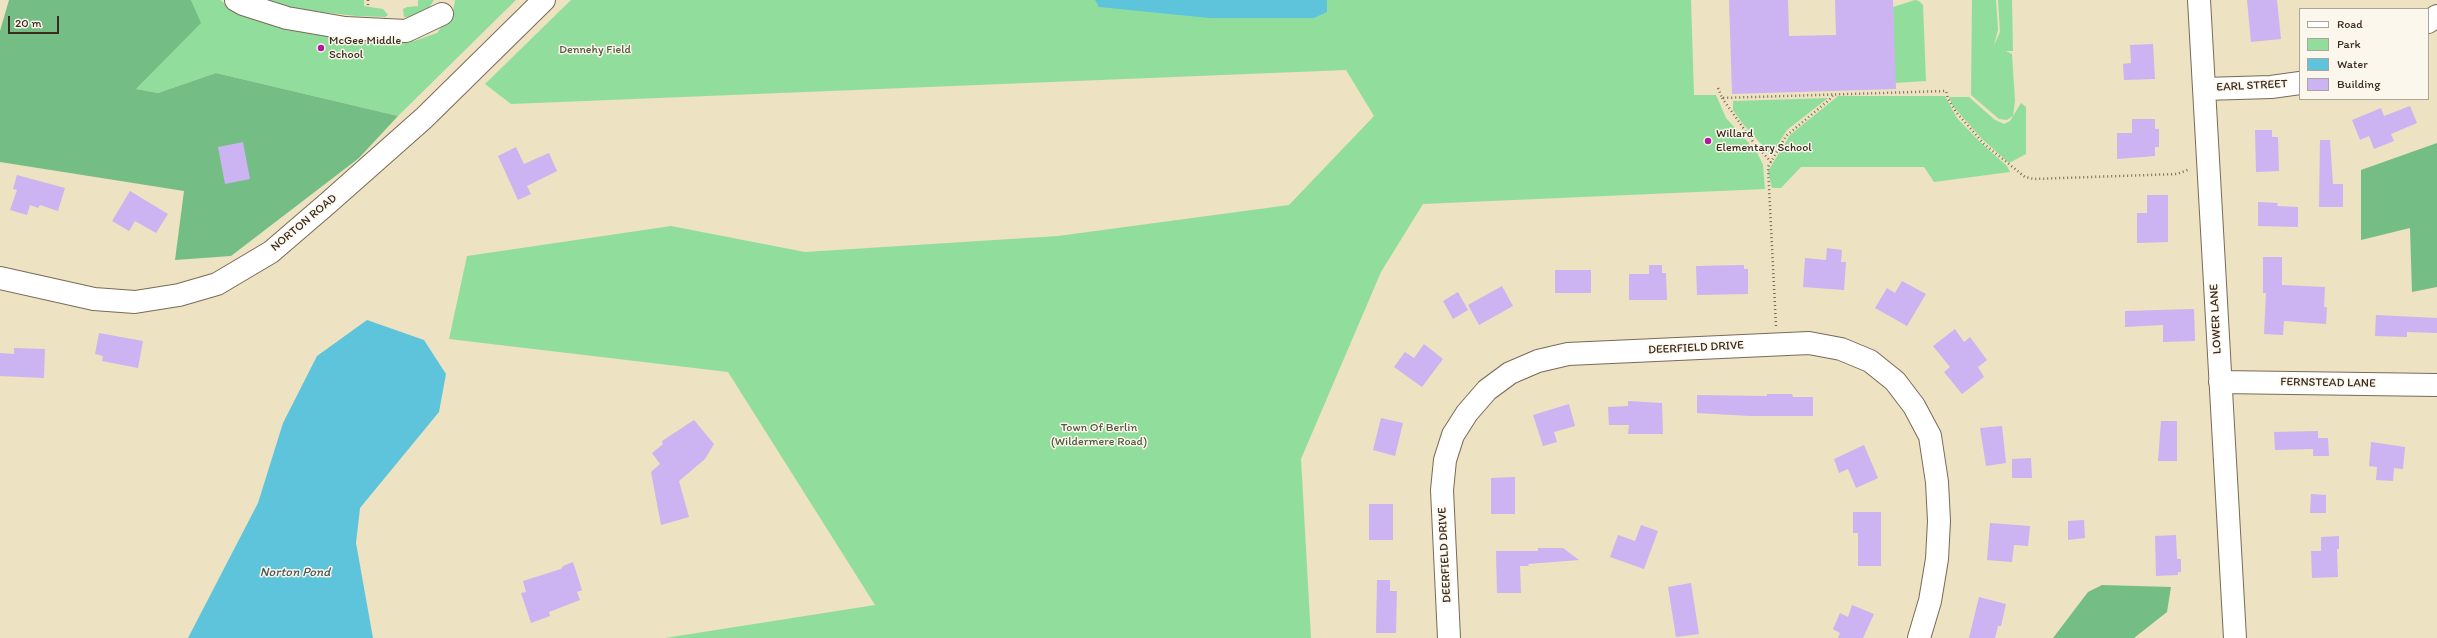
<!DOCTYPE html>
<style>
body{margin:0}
#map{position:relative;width:2437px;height:638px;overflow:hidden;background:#ede2c1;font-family:Itim,sans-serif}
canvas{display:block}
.legend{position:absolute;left:2299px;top:8px;width:130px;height:92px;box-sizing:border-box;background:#fbf7ec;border:1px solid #aea59a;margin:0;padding:5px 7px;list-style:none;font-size:12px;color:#3b2a1e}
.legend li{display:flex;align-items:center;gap:8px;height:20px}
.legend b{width:20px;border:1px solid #aea59a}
.scale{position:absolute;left:8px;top:16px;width:51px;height:18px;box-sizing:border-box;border:2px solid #3b2a1e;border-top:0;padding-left:5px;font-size:12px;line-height:14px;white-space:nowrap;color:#3b2a1e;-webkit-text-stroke:3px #fbf7ec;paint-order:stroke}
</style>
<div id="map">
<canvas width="2437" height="638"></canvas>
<ul class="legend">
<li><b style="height:5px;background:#fff"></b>Road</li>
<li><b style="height:11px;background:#91de9c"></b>Park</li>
<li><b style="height:11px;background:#5ec4db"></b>Water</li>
<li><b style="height:11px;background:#ccb3f1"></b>Building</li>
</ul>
<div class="scale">20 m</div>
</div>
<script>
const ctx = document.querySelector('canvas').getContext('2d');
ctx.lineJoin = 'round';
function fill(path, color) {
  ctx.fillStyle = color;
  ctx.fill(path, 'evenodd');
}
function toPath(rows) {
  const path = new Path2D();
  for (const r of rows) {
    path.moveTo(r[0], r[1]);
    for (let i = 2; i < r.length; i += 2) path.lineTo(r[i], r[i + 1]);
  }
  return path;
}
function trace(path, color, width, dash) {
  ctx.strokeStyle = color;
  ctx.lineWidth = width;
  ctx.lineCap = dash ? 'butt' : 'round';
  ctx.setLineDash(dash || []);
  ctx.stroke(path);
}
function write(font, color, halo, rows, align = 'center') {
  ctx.font = font + ' Itim,sans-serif';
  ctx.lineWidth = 3;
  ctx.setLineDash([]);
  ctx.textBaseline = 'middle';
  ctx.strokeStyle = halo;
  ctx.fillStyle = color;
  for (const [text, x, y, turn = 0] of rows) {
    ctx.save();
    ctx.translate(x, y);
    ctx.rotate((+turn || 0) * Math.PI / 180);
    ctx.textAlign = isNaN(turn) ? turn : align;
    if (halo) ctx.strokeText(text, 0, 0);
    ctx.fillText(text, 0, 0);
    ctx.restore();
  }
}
fill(toPath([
 [191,0,220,0,239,14,358,38,414,41,437,33,453,11,455,0,516,0,398,116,216,73,158,93,136,89,200,23],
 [260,0,364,0,364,6,383,9,388,15,385,17,356,16,303,10],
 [418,0,434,0,427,11,413,17,404,17,403,9,407,7,418,6],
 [571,0,1691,0,1694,95,1716,95,1726,118,1757,152,1763,165,1765,189,1423,204,1381,272,1301,459,1311,638,665,638,875,605,728,372,449,339,467,256,671,226,805,252,1058,236,1289,205,1374,116,1346,70,511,104,485,84],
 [1915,0,1919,1,1923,5,1926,81,1895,83,1893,7],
 [1972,0,1996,0,1998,30,1994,45,2000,32,1998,0,2012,0,2013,51,2006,51,2012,54,2015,101,2013,116,2007,120,1999,119,1971,95],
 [1838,96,1945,96,1957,118,1980,142,2007,166,2010,172,1934,182,1924,167,1801,167,1781,188,1772,188,1768,171,1790,135],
 [1949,97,1969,97,1995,120,2004,124,2010,121,2021,103,2026,107,2026,154,2009,163,1982,139,1953,106],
 [1828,98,1787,130,1771,155,1743,124,1733,110,1733,101]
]), '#91de9c');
fill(toPath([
 [9,0,191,0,201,23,136,89,158,93,216,73,398,116,359,158,231,256,175,260,184,191,0,162,0,31],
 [2437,143,2437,287,2412,292,2410,228,2361,240,2361,170],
 [2102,585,2171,587,2167,612,2134,638,2053,638,2088,592]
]), '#74bd84');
fill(toPath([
 [1095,0,1327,0,1327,12,1314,18,1209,18,1099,7],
 [367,320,424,340,446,374,439,412,360,508,356,543,373,638,188,638,258,503,283,423,317,356]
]), '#5ec4db');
fill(toPath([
 [1729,0,1788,0,1789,36,1836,35,1835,0,1893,0,1896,89,1732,94],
 [2247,0,2277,0,2281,39,2251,42],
 [2153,44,2155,79,2124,80,2123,64,2131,63,2130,45],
 [2410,106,2417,123,2391,134,2394,141,2374,149,2369,136,2360,140,2352,120,2381,108,2384,116],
 [2132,119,2155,119,2155,129,2159,129,2159,147,2155,147,2155,156,2117,159,2117,133,2132,133],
 [2255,130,2272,130,2272,137,2278,137,2279,171,2256,172],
 [2320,140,2330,140,2333,184,2343,184,2343,207,2319,207],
 [243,142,250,179,225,184,218,147],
 [516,147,524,164,549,153,557,171,527,186,531,194,518,200,498,156],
 [17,175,65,188,58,211,40,205,38,208,30,205,27,215,10,210,17,190,13,189],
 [130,191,168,214,156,233,135,221,129,231,112,221],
 [2147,195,2168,195,2168,242,2137,243,2137,213,2147,213],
 [2258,202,2278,203,2277,206,2298,207,2298,227,2258,226],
 [1827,248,1842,250,1841,262,1846,262,1844,290,1803,287,1805,258,1826,260],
 [2263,257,2282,257,2282,285,2325,287,2324,307,2327,307,2326,324,2284,321,2283,335,2264,334,2266,293,2263,293],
 [1649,265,1662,265,1662,273,1666,273,1667,300,1629,300,1629,274,1649,274],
 [1744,265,1744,269,1748,269,1748,294,1697,295,1696,266],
 [1555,270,1591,270,1591,293,1555,293],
 [1902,281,1926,294,1907,326,1875,308,1887,288,1895,293],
 [1502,286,1513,306,1479,325,1468,305],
 [1458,292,1468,310,1453,319,1443,301],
 [2194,309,2195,341,2163,342,2163,325,2125,327,2125,311],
 [2376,315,2437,318,2437,333,2407,332,2407,337,2375,336],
 [1955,329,1964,342,1970,337,1987,360,1978,367,1984,377,1962,394,1944,372,1950,367,1933,346],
 [99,333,143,341,138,368,102,361,103,356,95,354],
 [1424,344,1443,359,1422,387,1394,367,1405,352,1414,358],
 [14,348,45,349,44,378,0,376,0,353,14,354],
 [1767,394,1792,394,1793,397,1813,397,1813,416,1750,416,1697,413,1697,395,1767,396],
 [1628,401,1662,403,1663,434,1628,434,1629,425,1609,425,1608,407,1628,406],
 [1569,404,1575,426,1554,432,1557,442,1543,446,1533,415],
 [1381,418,1403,423,1395,456,1373,450],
 [694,420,714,444,705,459,679,481,689,517,661,525,651,472,660,464,652,453,663,444,662,441],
 [2161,421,2177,421,2177,461,2158,461],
 [2002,426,2006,463,1986,466,1980,428],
 [2318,431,2318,438,2328,438,2329,456,2313,456,2313,449,2275,450,2274,432],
 [2371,442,2405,447,2403,469,2394,468,2393,481,2376,480,2377,467,2369,466],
 [1864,445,1878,478,1856,488,1848,469,1839,473,1834,459],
 [2031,458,2032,478,2012,478,2012,459],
 [1515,477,1515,514,1491,514,1491,478],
 [2311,494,2326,495,2326,513,2310,513],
 [1369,504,1393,504,1393,540,1369,540],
 [1853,512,1881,512,1881,566,1858,566,1858,533,1853,533],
 [2084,520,2085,538,2068,540,2068,521],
 [1990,523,2030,526,2028,546,2014,545,2012,562,1987,560],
 [1641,525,1658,531,1644,569,1610,557,1618,535,1635,541],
 [2176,535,2177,559,2181,559,2181,572,2178,572,2178,575,2156,576,2155,536],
 [2339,536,2339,549,2337,549,2338,577,2312,578,2311,551,2321,551,2321,537],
 [1538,548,1563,548,1579,560,1528,564,1529,566,1520,566,1521,593,1497,593,1496,551,1538,551],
 [573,562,582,590,577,592,580,600,549,612,550,616,531,623,521,593,526,592,523,581,561,569,563,566],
 [1377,580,1390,580,1390,591,1397,591,1396,633,1376,633],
 [1691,583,1699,634,1676,637,1668,587],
 [1979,597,2006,604,2001,626,1998,626,1995,638,1969,638],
 [1852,605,1874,614,1863,638,1838,638,1840,633,1833,629,1840,613,1848,617]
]), '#ccb3f1');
const minor = toPath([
 [236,0,243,4,287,18,345,28,406,31,442,14],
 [2199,0,2235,638],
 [2428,22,2437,16],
 [2204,89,2271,87,2300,83],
 [2220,382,2437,385],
 [1449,638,1442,490,1445,460,1453,435,1467,413,1487,390,1510,373,1538,361,1568,354,1809,343,1841,349,1870,361,1895,381,1914,406,1930,436,1937,482,1939,521,1937,559,1930,601,1919,638]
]);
const major = toPath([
 [0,278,94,299,135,302,179,295,217,284,271,252,328,203,424,118,544,0]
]);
trace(minor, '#796a57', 24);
trace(major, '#796a57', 24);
trace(toPath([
 [368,0,368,5],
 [1718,88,1722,98,1946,91,1948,99,1956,112,1984,144,2025,177,2034,179,2177,174,2190,169],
 [1722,98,1754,143,1771,162],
 [1776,326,1768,167,1786,136,1829,100,1834,94]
]), '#796a57', 2.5, [1, 3]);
trace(minor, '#fff', 22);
trace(major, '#fff', 22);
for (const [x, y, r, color] of [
 [321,48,4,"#b5179e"],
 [1708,141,4,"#b5179e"]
]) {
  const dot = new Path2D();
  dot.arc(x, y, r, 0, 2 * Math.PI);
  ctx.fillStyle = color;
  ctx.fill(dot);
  trace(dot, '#fbf7ec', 1.5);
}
write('12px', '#3b2a1e', '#fbf7ec', [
 ["McGee Middle",329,41],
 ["School",329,55],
 ["Willard",1716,134],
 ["Elementary School",1716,148]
], 'left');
write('12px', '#50573e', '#fbf7ec', [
 ["Dennehy Field",595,50],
 ["Town Of Berlin",1099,428],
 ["(Wildermere Road)",1099,442]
]);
write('12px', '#3b2a1e', '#fbf7ec', [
 ["EARL STREET",2252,86,-3],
 ["NORTON ROAD",304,223,-40],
 ["LOWER LANE",2216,319,-93],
 ["DEERFIELD DRIVE",1696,348,-3],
 ["FERNSTEAD LANE",2328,383,1],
 ["DEERFIELD DRIVE",1445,555,-93]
]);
write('italic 13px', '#465857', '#fbf7ec', [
 ["Norton Pond",295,573]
]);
</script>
